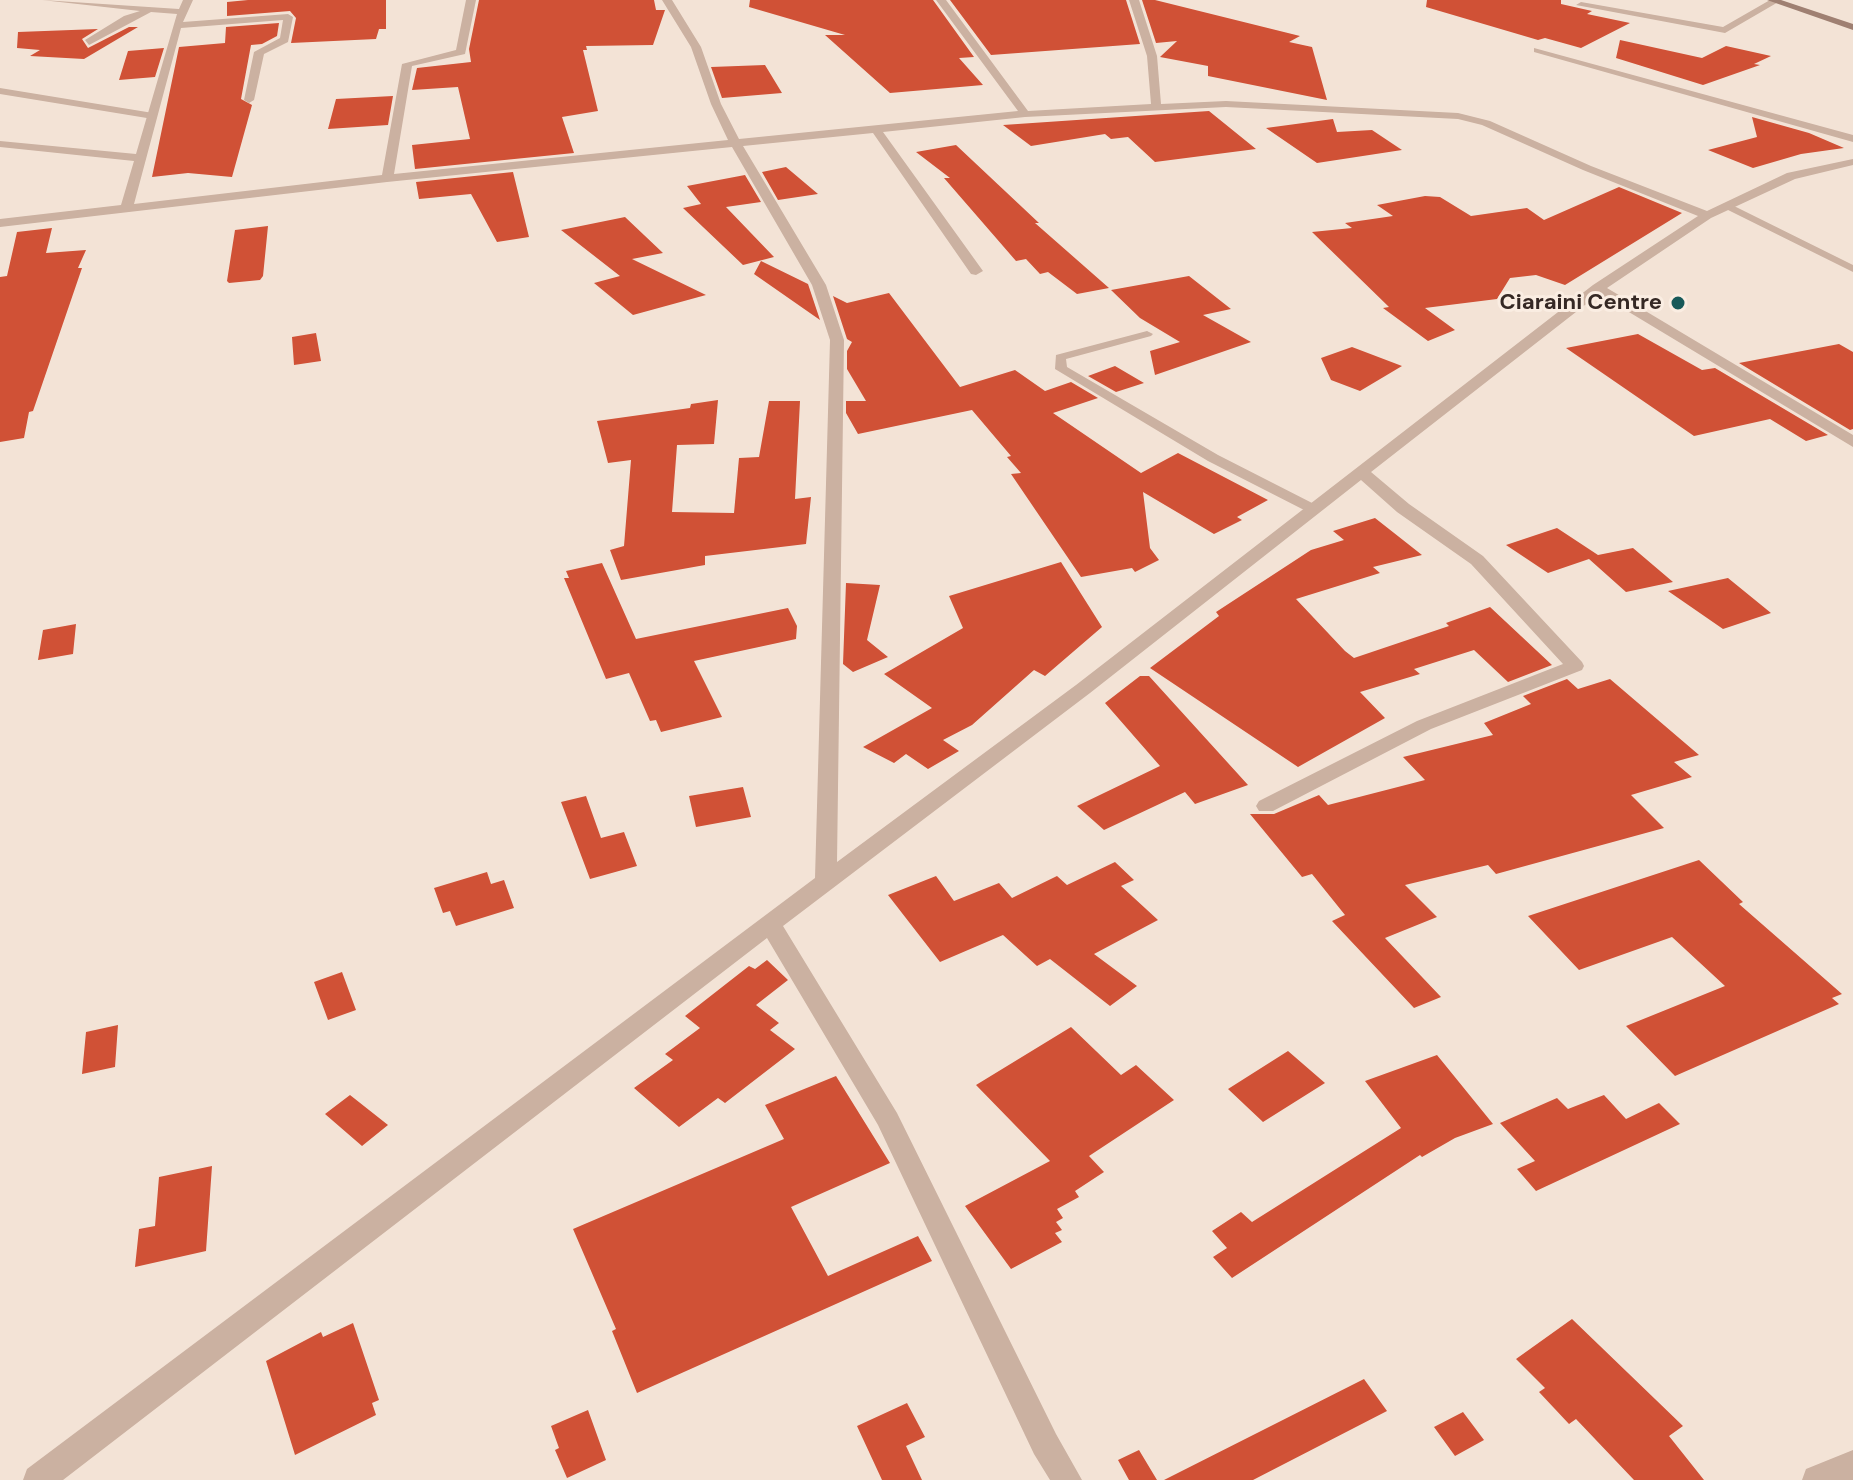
<!DOCTYPE html>
<style>
body{margin:0}
canvas{display:block;background:#f3e3d6}
</style>
<canvas width="1853" height="1480"></canvas>
<script>
const ctx = document.querySelector('canvas').getContext('2d');
ctx.lineJoin = 'round';
function fill(path, color) {
  ctx.fillStyle = color;
  ctx.fill(path, 'evenodd');
}
function toPath(rows) {
  const path = new Path2D();
  for (const r of rows) {
    path.moveTo(r[0], r[1]);
    for (let i = 2; i < r.length; i += 2) path.lineTo(r[i], r[i + 1]);
  }
  return path;
}
function trace(path, color, width, dash) {
  ctx.strokeStyle = color;
  ctx.lineWidth = width;
  ctx.lineCap = dash ? 'butt' : 'round';
  ctx.setLineDash(dash || []);
  ctx.stroke(path);
}
function write(font, color, halo, rows, align = 'center') {
  ctx.font = font + ' "DM Sans",sans-serif';
  ctx.lineWidth = 6;
  ctx.setLineDash([]);
  ctx.textBaseline = 'middle';
  ctx.strokeStyle = halo;
  ctx.fillStyle = color;
  for (const [text, x, y, turn = 0] of rows) {
    ctx.save();
    ctx.translate(x, y);
    ctx.rotate((+turn || 0) * Math.PI / 180);
    ctx.textAlign = isNaN(turn) ? turn : align;
    if (halo) ctx.strokeText(text, 0, 0);
    ctx.fillText(text, 0, 0);
    ctx.restore();
  }
}
fill(toPath([
 [248,0,386,0,386,29,379,29,376,39,291,43,296,18,290,11,227,16,227,2],
 [479,0,654,0,656,10,665,10,653,45,586,46,587,50,583,50,598,111,562,117,574,153,415,169,412,145,470,139,458,87,412,90,417,68,471,62,469,49],
 [750,0,933,0,974,57,959,58,983,85,890,93,825,35,845,35,749,7],
 [950,0,1126,0,1140,44,991,55],
 [1142,0,1155,0,1300,36,1289,42,1312,47,1327,100,1208,76,1208,66,1160,57,1177,41,1156,43],
 [1427,0,1561,0,1561,4,1592,11,1587,14,1630,23,1581,48,1545,38,1538,40,1426,7],
 [279,23,277,36,262,44,251,45,241,99,252,105,232,177,188,173,152,177,179,47,225,43,226,27],
 [129,27,138,27,84,59,30,56,40,50,17,48,18,32,98,29,82,39,88,48],
 [1620,40,1702,58,1726,46,1771,56,1754,64,1760,65,1703,85,1616,58],
 [164,48,155,77,119,80,128,51],
 [765,65,782,93,722,98,711,67],
 [393,96,388,125,328,129,336,99],
 [1209,111,1256,149,1155,162,1128,137,1111,139,1105,134,1031,146,1003,125],
 [1752,117,1809,133,1844,148,1801,154,1753,168,1708,150,1757,137],
 [1333,119,1337,132,1372,130,1402,150,1317,163,1266,128],
 [956,145,1039,223,1035,223,1109,288,1077,294,1048,272,1040,274,1026,259,1016,261,944,178,950,178,916,152],
 [786,167,818,194,778,200,762,172],
 [513,172,529,237,497,242,471,194,419,199,416,182],
 [745,175,761,202,726,207,774,257,743,265,683,208,701,204,687,186],
 [1619,187,1682,213,1565,285,1536,275,1510,278,1497,299,1425,308,1455,330,1428,341,1383,308,1389,307,1312,232,1352,228,1345,223,1393,216,1377,205,1425,196,1440,197,1471,216,1527,208,1544,220],
 [625,217,663,253,632,259,706,295,633,315,594,283,620,276,561,230],
 [268,226,263,276,260,280,229,283,227,281,235,230],
 [52,228,46,253,86,250,78,268,82,268,33,411,29,412,24,438,0,442,0,277,7,276,17,232],
 [761,261,808,284,820,320,754,274],
 [1189,276,1231,309,1203,315,1251,342,1155,375,1150,351,1180,342,1140,318,1111,290],
 [889,293,960,387,1015,370,1045,391,1071,382,1098,398,1053,413,1141,473,1178,453,1268,500,1237,517,1242,520,1214,534,1143,492,1150,548,1159,560,1135,572,1132,568,1081,577,1011,474,1021,473,1007,457,1011,456,972,410,858,434,846,413,846,401,866,401,847,369,847,351,852,342,847,339,833,296,847,303],
 [316,333,321,361,294,365,292,337],
 [1638,334,1702,370,1715,368,1828,435,1806,441,1770,419,1694,436,1566,348],
 [1839,344,1853,352,1853,429,1850,430,1739,363],
 [1352,347,1402,366,1360,391,1331,380,1321,358],
 [1115,366,1144,383,1116,392,1088,376],
 [718,400,714,444,677,445,672,512,734,513,739,458,759,457,769,401,800,401,795,499,811,497,806,544,705,556,705,565,621,580,610,550,624,546,631,460,608,463,597,421,690,408,691,404],
 [1375,518,1422,555,1373,567,1380,573,1296,599,1345,651,1354,658,1449,626,1446,623,1490,607,1552,665,1508,682,1474,650,1414,669,1420,674,1360,692,1385,718,1298,767,1150,668,1219,616,1216,612,1311,550,1344,540,1333,531],
 [1557,528,1598,555,1633,548,1673,582,1626,592,1589,559,1548,573,1506,545],
 [1061,562,1102,627,1045,676,1034,670,972,725,943,740,959,751,928,769,906,754,894,763,863,747,932,708,884,674,963,628,949,596],
 [602,563,636,639,788,608,797,626,796,639,694,661,722,717,661,732,656,720,650,721,629,673,606,679,564,578,569,578,566,571],
 [1728,578,1771,613,1723,629,1668,591],
 [846,583,880,585,867,640,888,657,853,672,843,664],
 [76,624,73,654,38,660,43,630],
 [1140,676,1149,676,1248,785,1195,804,1185,792,1104,830,1077,806,1160,766,1105,703],
 [1567,679,1578,689,1610,679,1699,755,1674,762,1692,777,1631,795,1664,828,1496,874,1488,865,1405,885,1437,917,1385,938,1441,997,1414,1008,1332,921,1345,915,1312,874,1302,877,1250,814,1274,814,1319,795,1328,805,1425,780,1403,757,1493,735,1484,723,1531,704,1523,696],
 [743,787,751,817,696,827,689,796],
 [586,796,601,838,624,832,637,866,590,879,561,802],
 [1699,860,1743,902,1739,904,1842,994,1832,998,1839,1004,1675,1076,1626,1026,1725,986,1672,937,1579,970,1528,916],
 [1115,862,1134,880,1121,886,1158,920,1094,954,1137,986,1110,1006,1050,959,1037,966,1003,935,940,962,888,895,936,876,954,901,999,883,1012,898,1057,876,1067,885],
 [487,872,491,884,504,880,514,908,456,926,450,911,443,913,434,888],
 [767,960,788,980,756,1005,779,1023,770,1030,795,1049,725,1103,718,1098,679,1127,634,1088,673,1060,665,1054,700,1028,685,1016,749,966,755,969],
 [342,972,356,1010,328,1020,314,982],
 [118,1025,115,1067,82,1074,86,1032],
 [1071,1027,1121,1075,1136,1065,1174,1100,1089,1156,1104,1172,1075,1191,1079,1197,1057,1209,1063,1218,1056,1222,1062,1230,1055,1233,1062,1242,1011,1269,965,1206,1050,1161,976,1085],
 [1288,1051,1325,1083,1263,1122,1228,1089],
 [1437,1055,1493,1124,1455,1138,1422,1157,1420,1155,1232,1278,1213,1257,1227,1248,1212,1231,1241,1212,1252,1222,1401,1128,1365,1081],
 [836,1076,890,1163,791,1207,828,1276,918,1236,932,1261,637,1393,612,1331,616,1329,573,1229,784,1139,765,1105],
 [350,1095,388,1125,362,1146,325,1114],
 [1604,1095,1626,1119,1659,1103,1680,1124,1536,1191,1517,1169,1535,1161,1500,1123,1557,1098,1568,1109],
 [212,1166,206,1251,135,1267,139,1229,155,1226,159,1177],
 [1572,1319,1683,1426,1669,1436,1704,1480,1634,1480,1576,1419,1569,1424,1539,1392,1545,1388,1516,1359],
 [353,1323,379,1400,372,1403,376,1415,295,1455,266,1361,321,1332,323,1337],
 [1364,1379,1387,1411,1253,1480,1164,1480],
 [907,1403,925,1437,906,1446,922,1480,882,1480,857,1426],
 [588,1410,606,1460,567,1478,555,1450,559,1448,551,1426],
 [1463,1412,1484,1440,1455,1456,1434,1427],
 [1139,1450,1157,1480,1129,1480,1118,1460]
]), '#d05136');
fill(toPath([
 [0,88,153,113,157,116,153,119,0,94,0,88],
 [1724,204,1730,204,1853,265,1853,272,1724,208,1724,204],
 [1147,331,1153,334,1151,336,1066,359,1067,367,1218,455,1318,506,1318,512,1308,512,1208,461,1055,369,1056,355,1147,331]
]), '#cbb1a1');
fill(toPath([
 [42,0,179,9,183,0,193,0,183,22,288,14,293,17,288,42,264,54,254,100,249,103,244,100,254,52,280,38,283,20,181,28,134,204,382,175,402,64,456,50,466,0,476,0,465,54,412,66,394,174,728,140,711,104,691,47,662,0,672,0,701,47,721,104,739,139,1018,111,936,0,946,0,1028,111,1151,104,1147,56,1129,0,1139,0,1157,56,1161,104,1226,101,1458,113,1490,121,1591,166,1707,211,1787,173,1853,159,1853,165,1795,179,1711,218,1607,288,1853,435,1853,447,1599,294,1371,472,1409,504,1483,556,1582,662,1584,666,1582,670,1431,729,1273,811,1259,811,1256,806,1259,801,1417,721,1563,664,1471,564,1397,512,1361,480,1090,693,783,926,897,1113,1056,1434,1082,1480,1050,1480,1034,1454,878,1125,767,938,63,1480,23,1480,27,1469,815,878,830,340,812,285,732,147,387,182,0,227,0,219,121,205,134,161,0,147,0,141,136,154,177,14,151,12,89,45,85,40,124,16,140,11,42,0],
 [1226,107,1458,119,1482,125,1583,170,1698,216,1593,285,1076,685,837,862,844,340,826,285,743,146,873,133,971,274,976,275,983,271,883,132,1025,117,1226,107],
 [1770,0,1780,1,1725,33,1576,5,1581,2,1723,27,1770,0],
 [1534,48,1853,135,1853,142,1534,52,1534,48],
 [1853,1450,1853,1480,1802,1480,1806,1469,1853,1450]
]), '#cbb1a1');
fill(toPath([
 [1767,0,1781,0,1853,24,1853,30,1767,0]
]), '#9f8072');
for (const [x, y, r, color] of [
 [1678,303,8,"#175959"]
]) {
  const dot = new Path2D();
  dot.arc(x, y, r, 0, 2 * Math.PI);
  ctx.fillStyle = color;
  ctx.fill(dot);
  trace(dot, '#faede2', 3);
}
write('bold 22px', '#352824', '#faede2', [
 ["Ciaraini Centre",1662,303]
], 'right');
</script>
